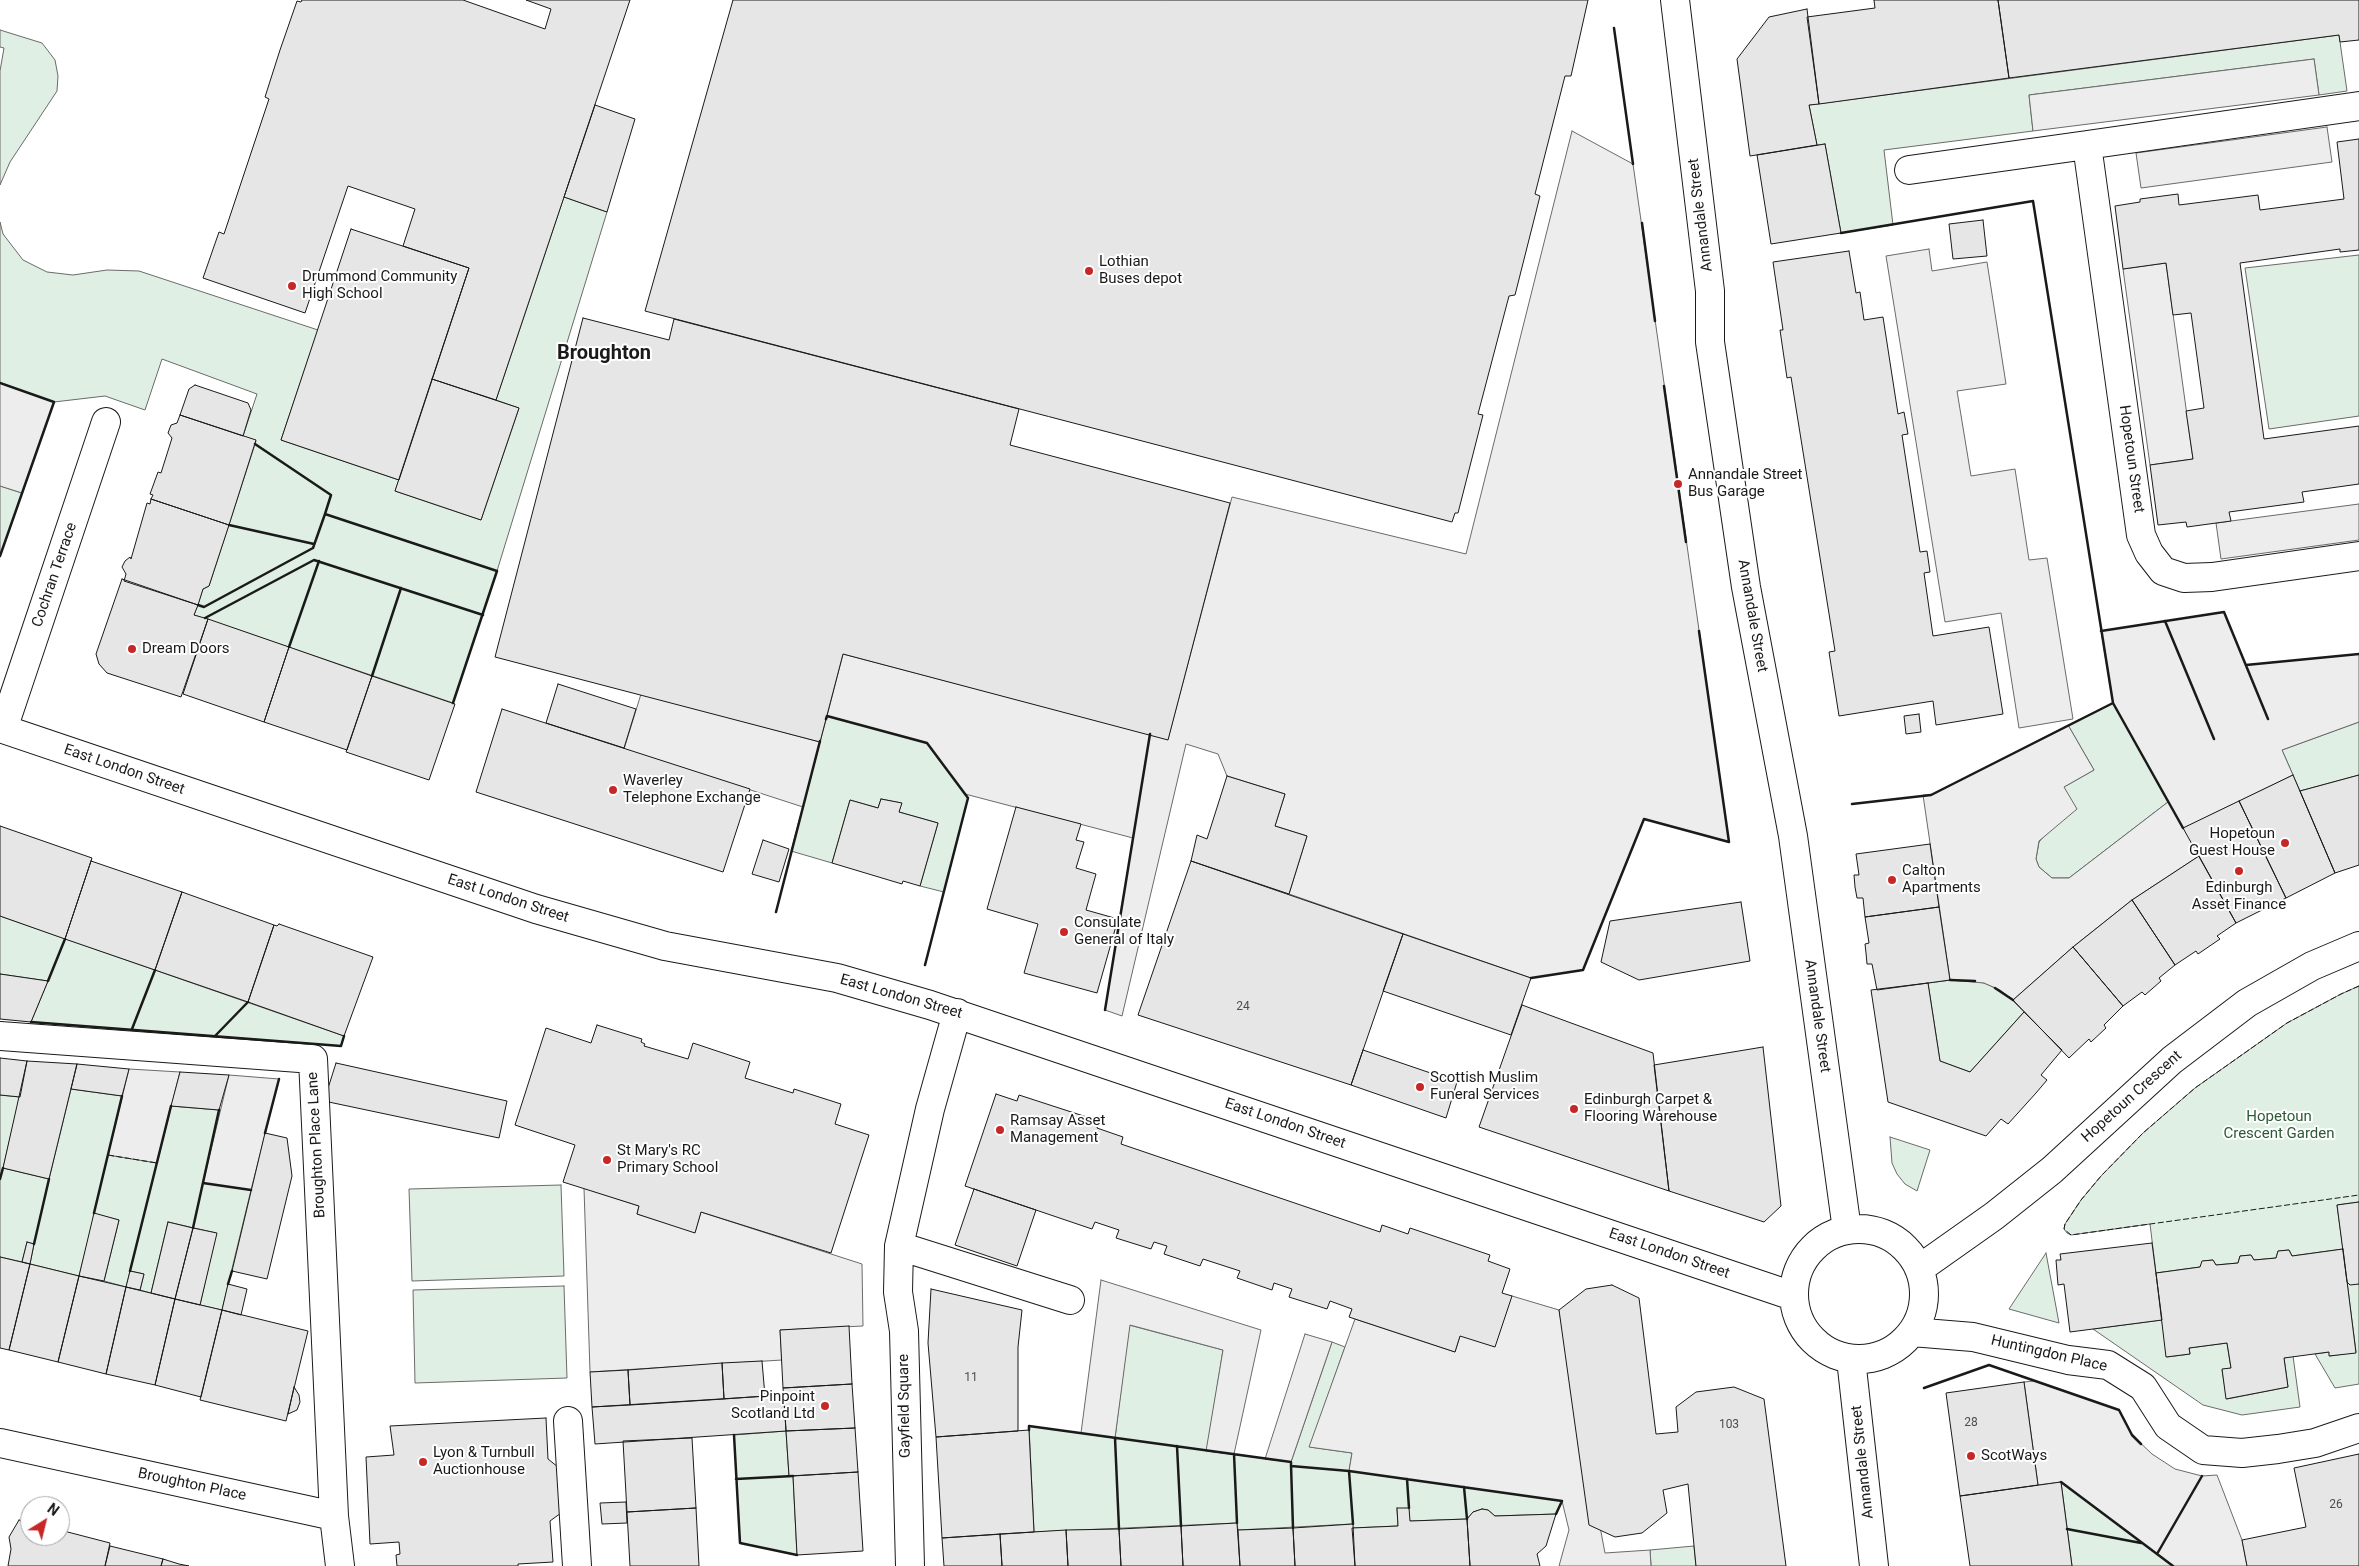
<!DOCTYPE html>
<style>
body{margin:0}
#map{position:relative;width:2359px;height:1566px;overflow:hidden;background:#fff;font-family:Roboto,sans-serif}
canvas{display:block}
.north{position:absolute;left:20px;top:1496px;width:50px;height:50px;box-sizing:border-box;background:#fff;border:1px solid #a3a3a3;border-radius:50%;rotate:36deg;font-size:14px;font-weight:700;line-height:20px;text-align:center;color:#1a1a1a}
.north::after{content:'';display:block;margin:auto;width:18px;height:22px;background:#c62828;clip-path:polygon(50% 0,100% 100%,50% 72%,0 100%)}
</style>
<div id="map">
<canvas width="2359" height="1566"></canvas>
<div class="north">N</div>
</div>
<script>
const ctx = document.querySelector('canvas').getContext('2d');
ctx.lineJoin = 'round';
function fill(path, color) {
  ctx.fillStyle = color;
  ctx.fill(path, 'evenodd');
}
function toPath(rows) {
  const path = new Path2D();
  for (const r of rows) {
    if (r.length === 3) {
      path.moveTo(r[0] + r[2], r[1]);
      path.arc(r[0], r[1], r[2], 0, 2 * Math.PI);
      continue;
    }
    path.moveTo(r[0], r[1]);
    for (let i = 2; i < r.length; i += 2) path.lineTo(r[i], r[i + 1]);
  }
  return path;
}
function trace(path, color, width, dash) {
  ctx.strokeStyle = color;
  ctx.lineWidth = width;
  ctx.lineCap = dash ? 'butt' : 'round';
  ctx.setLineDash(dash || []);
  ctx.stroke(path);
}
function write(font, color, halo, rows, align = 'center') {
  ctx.font = font + ' Roboto,sans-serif';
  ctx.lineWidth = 4;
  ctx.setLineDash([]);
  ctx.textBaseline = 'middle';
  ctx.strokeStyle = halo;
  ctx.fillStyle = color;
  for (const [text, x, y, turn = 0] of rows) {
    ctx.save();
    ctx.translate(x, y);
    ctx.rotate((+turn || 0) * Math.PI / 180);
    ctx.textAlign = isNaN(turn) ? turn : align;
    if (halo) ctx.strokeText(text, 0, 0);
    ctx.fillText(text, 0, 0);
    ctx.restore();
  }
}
const green = toPath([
 [0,30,42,43,55,60,58,76,57,91,10,162,0,185,0,71,4,48,0,47,0,30],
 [2339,35,2347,91,2319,95,2314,59,2029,95,2033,131,1884,150,1893,225,1841,233,1825,144,1817,145,1809,105,2339,35],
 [564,197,607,212,497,571,453,703,194,615,203,589,209,586,256,441,243,436,257,394,162,359,145,410,105,396,54,402,0,383,0,222,3,234,23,260,47,272,73,275,107,270,139,271,318,330,281,440,399,480,395,491,481,520,519,408,496,400,564,197],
 [2359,255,2359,416,2269,429,2245,268,2359,255],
 [0,486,22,493,0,556,0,486],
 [2113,703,2168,802,2069,878,2052,878,2039,867,2036,859,2039,842,2045,835,2064,787,2094,770,2068,725,2113,703],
 [827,716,927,743,968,798,944,892,920,886,938,823,899,812,901,803,881,799,878,808,850,800,832,863,791,851,827,716],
 [2359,722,2359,775,2300,791,2282,750,2359,722],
 [0,916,344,1036,341,1046,31,1022,48,981,0,974,0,916],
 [1959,979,1984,983,1995,988,2007,995,2024,1012,1970,1072,1940,1061,1928,983,1959,979],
 [2359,986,2359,1202,2337,1205,2343,1249,2292,1256,2289,1250,2278,1251,2276,1258,2254,1260,2251,1255,2240,1256,2238,1263,2216,1265,2213,1260,2203,1261,2200,1267,2156,1273,2150,1224,2071,1235,2067,1233,2064,1229,2065,1224,2081,1200,2101,1176,2143,1133,2195,1088,2287,1023,2341,994,2359,986],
 [71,1089,122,1096,108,1155,157,1163,171,1106,219,1110,203,1183,251,1190,222,1310,200,1305,216,1233,168,1222,151,1293,140,1290,144,1274,130,1271,126,1287,104,1281,119,1220,95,1214,79,1276,30,1264,34,1244,27,1242,22,1262,0,1257,0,1095,20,1097,3,1168,49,1179,71,1089],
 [1890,1137,1930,1150,1917,1191,1905,1184,1897,1174,1892,1163,1890,1137],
 [561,1185,564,1276,412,1281,409,1189,561,1185],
 [2046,1253,2059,1323,2009,1309,2046,1253],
 [2347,1282,2359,1284,2359,1384,2335,1388,2315,1354,2329,1352,2330,1356,2356,1352,2347,1282],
 [564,1286,567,1378,415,1383,413,1290,564,1286],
 [2162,1320,2167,1357,2190,1354,2189,1348,2227,1343,2231,1368,2222,1370,2227,1399,2288,1387,2284,1358,2293,1356,2300,1407,2242,1415,2203,1405,2093,1329,2162,1320],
 [1129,1325,1223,1350,1207,1451,1291,1462,1332,1342,1345,1347,1310,1447,1352,1453,1349,1471,1562,1501,1556,1514,1495,1516,1488,1510,1482,1509,1473,1512,1467,1519,1410,1521,1397,1509,1398,1526,1352,1528,1352,1524,1238,1530,1237,1523,1034,1532,1029,1426,1115,1438,1129,1325],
 [786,1431,789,1476,793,1476,797,1555,740,1543,734,1435,786,1431],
 [2061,1482,2173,1566,2072,1566,2061,1482],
 [1694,1546,1696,1566,1651,1566,1650,1550,1694,1546]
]);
fill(green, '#e0efe3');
trace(green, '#6a6a6a', 1);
const parking = toPath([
 [2314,59,2319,95,2033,131,2029,95,2314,59],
 [2327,127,2332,162,2141,188,2136,153,2327,127],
 [1572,131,1633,164,1729,842,1644,819,1583,970,1531,978,1289,894,1307,836,1275,826,1285,794,1227,776,1218,754,1186,744,1122,1016,1105,1010,1133,838,965,794,927,743,827,716,843,654,1168,739,1232,497,1466,554,1572,131],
 [1929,249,1932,271,1987,262,2006,384,1957,391,1971,476,2015,469,2029,560,2047,558,2073,719,2019,728,2001,613,1945,622,1886,256,1929,249],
 [2166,263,2193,459,2150,465,2123,269,2166,263],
 [0,383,54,402,22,493,0,486,0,383],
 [2359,504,2359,540,2221,559,2216,523,2359,504],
 [2224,612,2246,665,2359,654,2359,722,2282,750,2293,775,2184,828,2199,856,2132,900,2073,947,2013,1000,2000,990,1984,983,1950,980,1923,795,1932,795,2068,725,2094,770,2064,787,2077,809,2039,841,2036,859,2039,867,2052,878,2069,878,2168,802,2113,703,2101,631,2224,612],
 [641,694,820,742,803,807,624,749,641,694],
 [129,1069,180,1072,157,1163,108,1155,129,1069],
 [229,1075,279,1079,251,1190,203,1183,229,1075],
 [584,1188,639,1206,637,1214,695,1232,701,1212,862,1264,863,1326,780,1330,782,1360,590,1372,584,1188],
 [1101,1280,1261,1330,1234,1454,1206,1451,1223,1350,1130,1325,1115,1438,1081,1433,1101,1280],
 [1512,1296,1559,1310,1605,1553,1650,1550,1651,1566,1559,1566,1569,1530,1562,1501,1349,1471,1352,1453,1309,1447,1355,1319,1455,1352,1460,1336,1512,1296],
 [1305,1334,1332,1342,1291,1462,1265,1459,1305,1334],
 [2034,1381,2119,1410,2132,1435,2152,1454,2175,1469,2202,1476,2217,1475,2242,1540,2247,1566,2173,1566,2061,1482,2038,1485,2024,1382,2034,1381]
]);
fill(parking, '#ededed');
trace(parking, '#6a6a6a', 1);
const building = toPath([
 [302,0,463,0,545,29,551,9,526,0,630,0,496,400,432,379,469,268,403,246,415,209,348,186,305,313,203,278,219,232,224,234,269,99,265,97,280,50,297,1,301,2,302,0],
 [733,0,1588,0,1571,76,1565,76,1535,194,1540,196,1515,295,1509,296,1478,414,1483,415,1458,513,1455,513,1452,522,645,311,733,0],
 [1874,0,1998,0,2009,78,1819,104,1807,17,1875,8,1874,0],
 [1998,0,2359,0,2359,40,2340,42,2339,35,2009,78,1998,0],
 [1807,9,1819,104,1809,105,1817,145,1750,156,1737,59,1769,17,1807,9],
 [595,105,635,119,607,212,564,197,595,105],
 [2359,139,2359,250,2340,252,2340,249,2240,263,2264,439,2359,426,2359,484,2302,492,2304,502,2229,512,2231,521,2187,527,2186,522,2158,525,2150,465,2193,459,2186,411,2204,408,2191,313,2173,315,2166,263,2123,269,2115,206,2140,202,2140,199,2178,194,2179,205,2258,195,2260,210,2344,199,2337,142,2359,139],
 [1825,144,1841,233,1771,244,1757,155,1825,144],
 [1983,220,1987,256,1953,259,1949,224,1983,220],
 [351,229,469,268,399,480,281,440,351,229],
 [1849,251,1856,293,1860,292,1864,320,1883,317,1898,414,1904,412,1908,434,1902,435,1920,552,1927,551,1930,572,1924,573,1933,636,1989,627,2003,714,1936,725,1933,701,1839,716,1829,652,1835,651,1791,377,1787,378,1780,330,1783,330,1773,262,1849,251],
 [583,318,669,340,674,319,1019,409,1010,445,1230,503,1168,740,843,654,820,742,495,657,583,318],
 [432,379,519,408,481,520,395,491,432,379],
 [195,385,248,403,251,410,243,436,180,415,189,389,195,385],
 [180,415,256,440,229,525,151,499,153,495,150,494,158,472,161,473,172,438,168,433,171,425,177,423,180,415],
 [151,499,229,525,209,586,203,589,198,605,124,581,126,574,122,567,125,561,130,557,131,559,147,503,150,504,151,499],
 [122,579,198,605,194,615,208,619,181,697,107,673,99,664,96,654,122,579],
 [208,619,289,647,264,722,183,694,208,619],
 [289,647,372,676,347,750,264,722,289,647],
 [372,676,455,704,429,780,346,752,372,676],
 [558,684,636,709,624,748,546,723,558,684],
 [502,709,750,789,723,872,476,792,502,709],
 [1919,714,1921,732,1906,734,1904,716,1919,714],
 [2293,775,2335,873,2286,898,2239,801,2293,775],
 [2359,775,2359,865,2335,873,2300,791,2359,775],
 [1227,776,1285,794,1275,826,1307,836,1289,894,1191,861,1197,835,1207,839,1227,776],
 [881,799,902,803,899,812,938,823,920,886,903,881,902,884,832,863,850,800,878,808,881,799],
 [2239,801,2286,898,2236,923,2183,828,2239,801],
 [1016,807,1081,824,1076,840,1084,842,1076,868,1096,874,1086,910,1118,919,1097,993,1024,973,1038,924,987,909,1016,807],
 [0,826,92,858,65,939,0,916,0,826],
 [763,840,789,849,779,882,752,874,763,840],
 [1930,844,1939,907,1865,917,1863,898,1857,898,1855,887,1854,875,1859,875,1856,854,1930,844],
 [2199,856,2236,923,2217,936,2220,939,2198,954,2196,951,2175,965,2132,900,2199,856],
 [91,861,182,892,155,970,65,939,91,861],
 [1191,861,1403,934,1351,1085,1138,1015,1191,861],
 [182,892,274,925,248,1002,155,970,182,892],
 [2132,900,2175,965,2159,978,2161,981,2145,995,2142,992,2123,1006,2073,947,2132,900],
 [1741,902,1750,961,1639,980,1601,962,1610,921,1741,902],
 [1939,907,1950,980,1877,990,1872,964,1867,964,1866,953,1865,944,1869,943,1865,917,1939,907],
 [279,924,373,957,344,1036,248,1002,274,925,277,926,279,924],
 [1403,934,1531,978,1511,1035,1383,991,1403,934],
 [2073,947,2123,1006,2104,1025,2106,1028,2091,1042,2089,1039,2069,1058,2013,1000,2073,947],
 [0,974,48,981,31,1022,0,1019,0,974],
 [1928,983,1940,1061,1970,1072,2024,1012,2062,1050,2041,1075,2047,1080,2036,1093,2008,1124,2001,1119,1986,1136,1888,1102,1871,990,1928,983],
 [1522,1005,1653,1053,1669,1191,1479,1127,1522,1005],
 [597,1025,642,1039,641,1042,645,1044,644,1046,688,1059,693,1043,750,1062,745,1078,793,1093,794,1089,841,1104,835,1124,869,1135,831,1253,701,1212,695,1233,637,1214,639,1206,563,1182,575,1145,515,1125,546,1028,591,1043,597,1025],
 [1763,1047,1781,1206,1764,1222,1669,1191,1654,1065,1763,1047],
 [1363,1050,1457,1082,1446,1118,1351,1085,1363,1050],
 [0,1058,27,1061,20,1097,0,1095,0,1058],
 [27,1061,77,1064,49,1179,3,1168,27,1061],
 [336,1063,507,1101,499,1138,324,1101,336,1063],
 [77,1064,129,1069,122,1096,71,1089,77,1064],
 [180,1072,229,1075,219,1110,171,1106,180,1072],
 [996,1094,1017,1101,1019,1095,1099,1121,1097,1128,1123,1137,1121,1144,1380,1232,1382,1225,1408,1234,1410,1228,1490,1255,1488,1261,1510,1269,1502,1293,1512,1296,1495,1347,1460,1336,1455,1352,1349,1317,1352,1309,1330,1301,1327,1309,1289,1297,1292,1289,1274,1283,1272,1290,1237,1278,1240,1271,1203,1259,1200,1266,1164,1254,1167,1246,1154,1242,1151,1249,1116,1238,1119,1230,1095,1222,1092,1229,965,1186,996,1094],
 [265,1133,287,1138,292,1176,267,1279,232,1271,265,1133],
 [974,1189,1036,1210,1017,1266,955,1245,974,1189],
 [2359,1202,2359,1284,2350,1285,2347,1282,2337,1205,2359,1202],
 [94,1213,119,1220,104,1281,79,1276,94,1213],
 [168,1222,193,1228,175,1299,151,1293,168,1222],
 [193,1228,217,1233,200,1305,175,1299,193,1228],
 [27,1242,34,1244,30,1264,22,1262,27,1242],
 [2152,1243,2162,1320,2070,1332,2064,1284,2058,1285,2056,1260,2061,1260,2060,1254,2152,1243],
 [2343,1249,2356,1353,2329,1356,2329,1352,2284,1358,2288,1387,2226,1399,2222,1369,2231,1368,2227,1343,2189,1348,2190,1354,2166,1357,2156,1273,2200,1267,2202,1261,2213,1260,2216,1265,2238,1263,2240,1256,2251,1255,2254,1260,2276,1258,2278,1251,2289,1250,2292,1256,2343,1249],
 [0,1257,30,1264,9,1350,0,1348,0,1257],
 [30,1264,79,1276,58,1362,9,1350,30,1264],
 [130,1271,144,1274,140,1290,126,1287,130,1271],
 [79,1276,126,1287,106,1374,58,1362,79,1276],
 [228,1284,247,1289,241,1315,222,1310,228,1284],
 [1612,1285,1639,1298,1656,1434,1678,1432,1676,1407,1696,1392,1734,1387,1764,1399,1786,1566,1696,1566,1688,1484,1663,1490,1667,1513,1642,1533,1615,1537,1589,1525,1559,1310,1586,1289,1612,1285],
 [126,1287,175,1299,155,1385,106,1374,126,1287],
 [931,1289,1022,1310,1018,1347,1018,1431,936,1437,928,1343,931,1289],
 [175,1299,222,1310,201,1397,155,1385,175,1299],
 [222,1310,308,1331,286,1421,200,1400,222,1310],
 [849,1326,852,1384,783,1388,780,1330,849,1326],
 [762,1361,765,1396,724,1399,722,1363,762,1361],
 [722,1363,724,1399,630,1405,628,1370,722,1363],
 [628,1370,630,1405,592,1407,590,1372,628,1370],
 [2024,1382,2038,1485,1960,1496,1946,1393,2024,1382],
 [852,1384,855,1428,786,1431,783,1388,852,1384],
 [294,1387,299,1395,300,1402,297,1410,288,1414,294,1387],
 [784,1395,786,1431,595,1444,592,1407,784,1395],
 [546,1418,548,1459,558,1467,561,1513,550,1521,553,1562,518,1564,518,1566,397,1566,396,1555,400,1554,399,1542,370,1544,366,1457,394,1455,390,1426,546,1418],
 [855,1428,858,1472,789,1476,786,1431,855,1428],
 [1029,1430,1034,1532,942,1538,936,1437,1029,1430],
 [692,1438,696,1508,627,1512,623,1441,692,1438],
 [2359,1454,2359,1566,2247,1566,2242,1540,2306,1527,2294,1468,2359,1454],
 [858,1472,863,1551,797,1555,793,1476,858,1472],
 [2061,1482,2072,1566,1970,1566,1960,1496,2061,1482],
 [626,1502,627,1523,602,1524,600,1503,626,1502],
 [696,1508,699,1566,630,1566,627,1512,696,1508],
 [1397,1508,1409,1508,1410,1521,1467,1519,1470,1566,1355,1566,1352,1528,1398,1526,1397,1508],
 [1482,1509,1488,1510,1495,1516,1556,1514,1546,1546,1537,1554,1540,1566,1470,1566,1467,1519,1473,1512,1482,1509],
 [19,1520,30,1523,30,1536,60,1536,60,1530,110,1543,105,1566,8,1566,11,1549,9,1537,19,1520],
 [1237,1523,1240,1566,1183,1566,1181,1526,1237,1523],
 [1353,1524,1355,1566,1295,1566,1293,1528,1353,1524],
 [1181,1526,1183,1566,1121,1566,1119,1529,1181,1526],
 [1293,1528,1295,1566,1240,1566,1238,1530,1293,1528],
 [1119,1529,1121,1566,1068,1566,1066,1530,1119,1529],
 [1066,1530,1068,1566,1002,1566,1000,1534,1066,1530],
 [1000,1534,1002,1566,944,1566,942,1538,1000,1534],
 [110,1546,163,1559,161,1566,105,1566,110,1546],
 [163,1559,179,1564,189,1566,161,1566,163,1559]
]);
fill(building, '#e6e6e6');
trace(building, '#1a1a1a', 1);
const minor = toPath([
 [1675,0,1710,291,1710,342,1746,587,1793,836,1847,1230],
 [2359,106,2087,145,2141,535,2149,553,2163,571,2184,578,2212,577,2359,556],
 [1909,170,2087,145],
 [0,728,536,909,665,946,837,978,930,1005,1793,1296],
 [3,729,106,422],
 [0,1036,313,1059,334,1516,340,1566],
 [1859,1294,65],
 [899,1246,1070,1300],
 [1919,1269,1994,1216,2052,1170,2172,1060,2247,1003,2312,966,2359,946],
 [1912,1332,1973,1337,2068,1360,2108,1365,2143,1387,2168,1426,2203,1450,2242,1453,2278,1449,2315,1443,2359,1428],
 [1851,1359,1874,1566],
 [568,1421,577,1566],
 [0,1443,334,1516],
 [910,1566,904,1331,898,1292,899,1246,930,1109,957,1013]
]);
trace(minor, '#1a1a1a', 30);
trace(minor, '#fff', 28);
trace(toPath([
 [2359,986,2341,994,2287,1023,2195,1088,2143,1133,2101,1176,2081,1200,2065,1224,2064,1229,2071,1235,2359,1195],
 [108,1155,157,1163]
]), '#1a1a1a', 1, [6, 2.5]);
trace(toPath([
 [1614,28,1633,164],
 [1642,223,1655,321],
 [1841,233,2033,201,2113,703,1931,795,1852,804],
 [0,383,54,402,0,556],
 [1664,386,1686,542],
 [255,444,331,495,325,514,497,571,453,703],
 [229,525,314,544],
 [198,605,204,607,313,548,325,514],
 [205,618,314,560,483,615],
 [2165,621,2214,739],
 [2101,631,2224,612,2268,719],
 [289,647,319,561],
 [2246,665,2359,654],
 [372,676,401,588],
 [2113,703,2183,828],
 [826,719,827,716,927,743,968,798,925,965],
 [776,912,820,741],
 [1531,978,1583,970,1644,819,1729,842,1699,631],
 [1950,980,1975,981],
 [48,981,65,939],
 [1995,988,2013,1000],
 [1105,1010,1150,734],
 [31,1022,341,1046,344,1036],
 [132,1029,155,970],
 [215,1036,248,1002],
 [265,1133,279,1079],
 [0,1179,3,1168],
 [203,1183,251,1190],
 [94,1213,122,1096],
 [193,1228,219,1110],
 [34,1244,49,1179],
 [130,1271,171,1106],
 [228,1284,232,1271],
 [1924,1388,1989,1365,2119,1410,2132,1435,2141,1444],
 [1029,1430,1029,1426,1291,1462,1291,1466,1349,1471,1562,1501,1556,1514],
 [734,1435,740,1543,797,1555],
 [1115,1438,1119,1529],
 [1177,1446,1181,1526],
 [1234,1454,1237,1523],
 [1291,1465,1293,1528],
 [1349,1471,1353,1524],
 [736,1479,793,1476],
 [1407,1479,1409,1508],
 [2061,1482,2173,1566],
 [1464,1487,1467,1519],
 [2067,1529,2141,1543],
 [2157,1554,2202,1476]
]), '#1a1a1a', 2.5);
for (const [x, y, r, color] of [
 [1089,271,5,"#c62828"],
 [292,286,5,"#c62828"],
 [1678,484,5,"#c62828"],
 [132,649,5,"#c62828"],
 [613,790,5,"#c62828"],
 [2285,843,5,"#c62828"],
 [2239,871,5,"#c62828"],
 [1892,880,5,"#c62828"],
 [1064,932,5,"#c62828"],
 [1420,1087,5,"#c62828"],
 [1574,1109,5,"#c62828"],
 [1000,1130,5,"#c62828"],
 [607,1160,5,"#c62828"],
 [825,1406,5,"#c62828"],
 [1971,1456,5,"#c62828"],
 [423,1462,5,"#c62828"]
]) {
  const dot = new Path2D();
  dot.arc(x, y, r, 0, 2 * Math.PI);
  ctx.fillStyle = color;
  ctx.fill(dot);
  trace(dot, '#fff', 2);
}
write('12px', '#4d4d4d', null, [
 ["24",1243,1007],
 ["11",971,1378],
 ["28",1971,1423],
 ["103",1729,1425],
 ["26",2336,1505]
]);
write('15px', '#1a1a1a', '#fff', [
 ["Annandale Street",1701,215,-97],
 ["Hopetoun Street",2131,459,82],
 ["Cochran Terrace",55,575,-71],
 ["Annandale Street",1752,616,80],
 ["East London Street",124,770,19],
 ["East London Street",508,899,18],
 ["East London Street",901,997,16],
 ["Annandale Street",1817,1016,82],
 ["Hopetoun Crescent",2132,1097,-42],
 ["East London Street",1285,1124,19],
 ["Broughton Place Lane",317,1145,-93],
 ["East London Street",1669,1254,19],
 ["Huntingdon Place",2049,1354,13],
 ["Gayfield Square",905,1406,-91],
 ["Annandale Street",1863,1462,-96],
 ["Broughton Place",192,1485,12]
]);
write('15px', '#1a1a1a', '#fff', [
 ["Lothian",1099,262],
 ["Buses depot",1099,279],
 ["Drummond Community",302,277],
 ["High School",302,294],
 ["Annandale Street",1688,475],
 ["Bus Garage",1688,492],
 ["Dream Doors",142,649],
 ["Waverley",623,781],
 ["Telephone Exchange",623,798],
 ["Hopetoun",2275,834,"right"],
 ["Guest House",2275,851,"right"],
 ["Calton",1902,871],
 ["Apartments",1902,888],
 ["Edinburgh",2239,888,"center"],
 ["Asset Finance",2239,905,"center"],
 ["Consulate",1074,923],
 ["General of Italy",1074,940],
 ["Scottish Muslim",1430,1078],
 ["Funeral Services",1430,1095],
 ["Edinburgh Carpet &",1584,1100],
 ["Flooring Warehouse",1584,1117],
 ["Ramsay Asset",1010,1121],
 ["Management",1010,1138],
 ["St Mary's RC",617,1151],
 ["Primary School",617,1168],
 ["Pinpoint",815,1397,"right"],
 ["Scotland Ltd",815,1414,"right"],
 ["Lyon & Turnbull",433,1453],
 ["Auctionhouse",433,1470],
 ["ScotWays",1981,1456]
], 'left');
write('15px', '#2b5a34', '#fff', [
 ["Hopetoun",2279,1117],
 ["Crescent Garden",2279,1134]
]);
write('bold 20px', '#1a1a1a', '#fff', [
 ["Broughton",604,354]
]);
</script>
